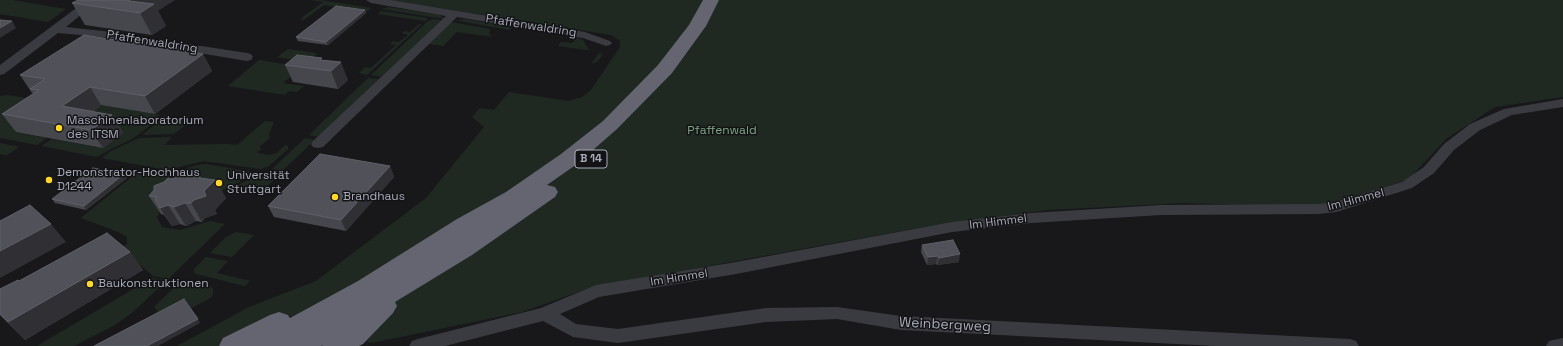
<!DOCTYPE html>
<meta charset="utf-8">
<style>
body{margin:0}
canvas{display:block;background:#18181a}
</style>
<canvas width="1563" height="346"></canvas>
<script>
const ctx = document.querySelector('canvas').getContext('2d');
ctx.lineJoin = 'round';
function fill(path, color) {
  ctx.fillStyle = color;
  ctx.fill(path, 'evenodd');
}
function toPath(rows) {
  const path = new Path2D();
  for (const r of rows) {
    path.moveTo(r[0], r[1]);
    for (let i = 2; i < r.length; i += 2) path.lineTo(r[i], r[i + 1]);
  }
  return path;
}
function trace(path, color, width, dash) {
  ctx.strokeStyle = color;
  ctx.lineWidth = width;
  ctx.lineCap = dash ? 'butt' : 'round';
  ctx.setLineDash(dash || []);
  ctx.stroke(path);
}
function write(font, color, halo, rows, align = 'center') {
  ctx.font = font + ' "Space Grotesk",sans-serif';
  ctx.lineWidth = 3;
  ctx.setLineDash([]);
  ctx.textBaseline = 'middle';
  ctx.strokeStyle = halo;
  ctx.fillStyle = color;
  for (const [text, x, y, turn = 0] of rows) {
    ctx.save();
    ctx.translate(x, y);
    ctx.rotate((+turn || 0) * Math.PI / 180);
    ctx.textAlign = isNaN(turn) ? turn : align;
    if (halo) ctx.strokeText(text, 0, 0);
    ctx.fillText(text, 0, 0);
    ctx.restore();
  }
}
fill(toPath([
 [0,0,12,0,66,9,48,22,0,14],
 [311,0,320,0,371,8,366,12,324,5,304,20,300,19,323,2],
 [390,0,1563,0,1563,97,1495,107,1446,139,1409,179,1325,207,1184,203,1048,210,929,226,592,287,522,312,371,343,281,313,221,346,177,346,249,307,316,281,426,198,484,127,472,117,480,108,494,110,509,92,569,101,582,97,591,90,620,47,620,41,611,35],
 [388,7,440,15,444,19,382,9],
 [381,11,428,18,425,21,378,14],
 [434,19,442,20,381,77,371,75,428,21],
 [465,19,512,27,509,30,454,20],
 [451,22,490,29,489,34,492,37,457,32,443,46,429,44],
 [419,24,422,24,367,75,359,73,365,67,371,68,396,45,390,44,393,41,399,42,408,35,402,33,404,31,410,32],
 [577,38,583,40,589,50,601,52,600,54,603,54,597,62,591,64,600,52,558,46,561,42,572,43],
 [288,49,316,53,317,54,307,62,277,57],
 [259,60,303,67,283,83,304,86,297,92,289,91,285,95,228,86],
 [368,78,379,79,318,137,309,135],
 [7,95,49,102,37,118,15,132,47,138,37,145,0,138,0,96],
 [101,105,160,115,155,122,132,139,109,150,97,157,42,146,52,139,103,148,123,133,74,124],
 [163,116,166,116,192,120,174,134,142,135,158,122],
 [265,121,274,122,269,134,270,138,259,147,262,148,257,153,269,155,277,153,285,145,288,146,288,149,269,166,261,169,203,161,167,170,102,158,111,151,139,138,171,137,165,145,226,144,237,145],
 [305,138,315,140,282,171,272,169],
 [0,143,19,147,7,155,0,154],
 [206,164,258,173,217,193,163,205,157,217,162,227,180,230,210,221,225,224,168,279,153,276,121,248,127,244,127,237,118,232,81,218,140,170,167,175,197,165],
 [261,173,278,176,259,194,234,187],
 [236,232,254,235,232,257,210,253,226,237],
 [206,257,228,261,217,273,250,281,245,286,196,274,194,272,194,269],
 [152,278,167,280,132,313,113,326,74,346,37,346],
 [187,281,213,288,213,295,209,299,191,308,185,299,158,312,154,307,177,285]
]), '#1f2922');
fill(toPath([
 [87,0,99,0,66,27,103,31,247,53,251,54,253,57,251,60,247,61,103,37,58,33,4,74,0,75,0,65,87,0],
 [366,0,391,0,585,32,610,41,612,43,610,45,606,46,583,38,457,17,323,147,318,148,313,147,311,144,313,141,446,16,371,3,366,0],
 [1563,99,1563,107,1512,115,1480,130,1454,150,1434,173,1412,188,1336,212,1319,214,1161,215,1031,223,952,232,736,274,599,297,560,314,576,324,618,329,766,308,837,307,901,316,1350,339,1356,341,1359,346,1216,346,901,330,837,319,766,322,618,343,573,337,543,321,445,346,409,346,412,341,418,339,541,308,596,285,736,262,952,222,1031,213,1161,205,1319,204,1335,202,1402,182,1424,167,1444,144,1470,124,1504,109,1563,99],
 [1563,338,1563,346,1546,346,1549,341,1563,338]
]), '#3a3a41');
fill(toPath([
 [703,0,719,0,706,26,672,73,617,129,577,164,547,185,555,187,558,192,555,197,472,255,395,302,397,306,393,313,363,344,359,346,322,346,323,345,321,346,219,346,223,338,270,315,279,312,288,315,290,318,358,281,457,219,506,192,561,154,603,121,658,65,689,25,703,0]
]), '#646571');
fill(toPath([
 [72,3,158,11,166,26,152,35,85,25],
 [365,10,366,13,328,45,298,41,296,37],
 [203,54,212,71,155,114,101,105,92,112,112,115,123,133,103,148,16,132,2,114,34,94,32,93,20,75],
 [323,60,348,80,338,89,293,82,285,65],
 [390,166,394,177,346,231,274,217,268,206],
 [124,174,127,178,86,210,55,203,52,199],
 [188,177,215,180,226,198,215,210,217,214,205,218,202,222,196,221,186,226,180,224,172,226,164,215,161,214,149,196,172,179],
 [922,245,959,262,937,265,936,264,927,265,921,252],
 [130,252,143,270,25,340,0,315,0,289,19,281]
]), '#46474d');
fill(toPath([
 [130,0,175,0,158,11,166,26,152,35,140,13,129,1],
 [365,10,366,13,328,45,326,42],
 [12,21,16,28,0,38,0,28],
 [203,54,212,71,155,114,145,96],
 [341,62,348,80,338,89,331,71],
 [90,87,101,105,74,124,62,106],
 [112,115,123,133,103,148,91,130],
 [390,166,394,177,346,231,341,220],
 [124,174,127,178,86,210,84,206],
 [199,174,207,188,215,180,226,198,215,210,217,214,205,218,202,222,191,203,200,178],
 [185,203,196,221,186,226,174,207],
 [168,205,180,224,172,226,160,208],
 [51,224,66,242,0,278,0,251],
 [130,252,143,270,25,340,8,322],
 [960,254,959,262,937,265,939,258],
 [938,256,936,264,927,265,928,257],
 [198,319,200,323,158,346,147,346]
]), '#2f2f34');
const building = toPath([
 [78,0,130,0,129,1,154,4,140,13,72,3,78,0],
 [336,6,365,10,326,42,296,37,336,6],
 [0,20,12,21,0,28,0,20],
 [84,35,203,54,145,96,90,87,62,106,112,115,91,130,2,114,39,90,30,89,45,79,20,75,84,35],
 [297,55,322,58,320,60,341,62,331,71,285,65,297,55],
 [320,154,390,166,341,220,268,206,320,154],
 [93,168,124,174,84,206,52,199,93,168],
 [185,174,188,177,199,174,200,178,215,180,204,191,206,196,194,200,191,203,185,203,174,207,168,205,160,208,155,199,157,197,149,196,154,190,154,186,164,182,168,178,172,179,185,174],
 [30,205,51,224,0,251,0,221,30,205],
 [107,233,130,252,8,322,0,314,0,289,18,280,19,281,107,233],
 [953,240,960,254,939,258,938,256,928,257,922,245,953,240],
 [184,299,198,319,147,346,94,346,184,299]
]);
fill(building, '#515259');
trace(building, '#5f6068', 1);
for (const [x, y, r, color] of [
 [59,128,4,"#ffd82b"],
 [49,180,4,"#ffd82b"],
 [219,183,4,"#ffd82b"],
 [335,197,4,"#ffd82b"],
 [90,284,4,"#ffd82b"]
]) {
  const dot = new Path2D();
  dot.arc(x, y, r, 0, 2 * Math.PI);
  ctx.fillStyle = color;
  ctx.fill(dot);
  trace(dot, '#131315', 1.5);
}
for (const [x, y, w] of [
 [591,159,32]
]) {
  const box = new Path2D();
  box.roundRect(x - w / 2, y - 9, w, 18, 3);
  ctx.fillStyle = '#131315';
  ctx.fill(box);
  trace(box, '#a9acbb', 1);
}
write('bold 11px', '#a9acbb', null, [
 ["B 14",591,159]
]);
write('12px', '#a9acbb', '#131315', [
 ["Pfaffenwaldring",531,26,9],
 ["Pfaffenwaldring",152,42,9],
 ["Im Himmel",1356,200,-15],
 ["Im Himmel",998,222,-7],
 ["Im Himmel",679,278,-9]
]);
write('12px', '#a9acbb', '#131315', [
 ["Maschinenlaboratorium",67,121],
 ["des ITSM",67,135],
 ["Demonstrator-Hochhaus",57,173],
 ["D1244",57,187],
 ["Universität",227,176],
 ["Stuttgart",227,190],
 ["Brandhaus",343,197],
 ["Baukonstruktionen",98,284]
], 'left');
write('12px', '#7ea787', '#131315', [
 ["Pfaffenwald",722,131]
]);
write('14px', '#a9acbb', '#131315', [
 ["Weinbergweg",945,325,3]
]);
</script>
